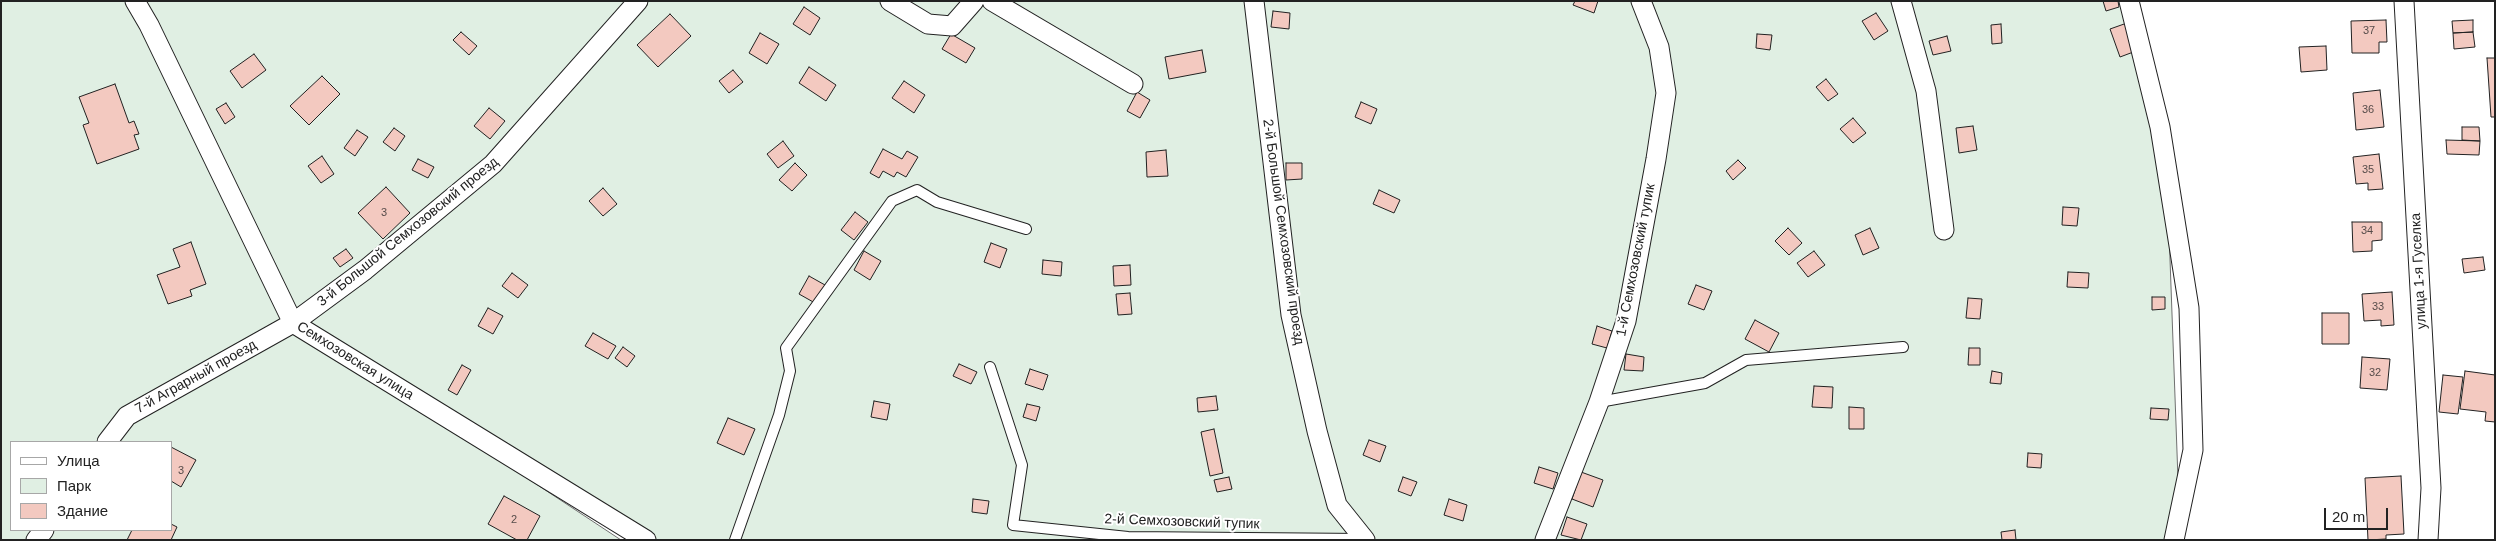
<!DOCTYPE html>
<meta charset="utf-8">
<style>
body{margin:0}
#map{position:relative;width:2496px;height:541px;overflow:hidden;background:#fff;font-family:Arial,sans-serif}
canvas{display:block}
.frame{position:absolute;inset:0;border:2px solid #222;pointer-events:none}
.legend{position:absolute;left:10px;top:441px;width:162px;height:90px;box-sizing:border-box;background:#fff;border:1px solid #a7a7a7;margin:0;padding:6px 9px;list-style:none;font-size:15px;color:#222}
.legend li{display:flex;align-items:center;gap:10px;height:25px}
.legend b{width:25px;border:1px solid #a7a7a7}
.scale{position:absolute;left:2324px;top:508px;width:64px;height:22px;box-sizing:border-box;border:2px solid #222;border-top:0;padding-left:6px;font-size:15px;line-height:18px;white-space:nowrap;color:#222;-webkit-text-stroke:4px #fff;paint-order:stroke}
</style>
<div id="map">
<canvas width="2496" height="541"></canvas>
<div class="frame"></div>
<ul class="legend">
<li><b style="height:6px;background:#fff"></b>Улица</li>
<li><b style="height:14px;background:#e0efe3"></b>Парк</li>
<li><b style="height:14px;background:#f3c9c0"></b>Здание</li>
</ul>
<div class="scale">20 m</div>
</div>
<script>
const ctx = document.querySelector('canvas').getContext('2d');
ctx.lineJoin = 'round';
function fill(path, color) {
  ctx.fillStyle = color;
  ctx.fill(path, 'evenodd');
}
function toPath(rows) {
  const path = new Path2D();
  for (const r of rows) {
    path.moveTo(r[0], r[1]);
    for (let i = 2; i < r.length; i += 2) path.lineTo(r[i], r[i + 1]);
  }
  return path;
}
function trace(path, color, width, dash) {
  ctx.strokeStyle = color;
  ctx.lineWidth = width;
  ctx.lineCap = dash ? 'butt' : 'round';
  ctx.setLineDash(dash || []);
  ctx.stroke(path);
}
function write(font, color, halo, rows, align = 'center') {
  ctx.font = font + ' Arial,sans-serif';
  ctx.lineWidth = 4;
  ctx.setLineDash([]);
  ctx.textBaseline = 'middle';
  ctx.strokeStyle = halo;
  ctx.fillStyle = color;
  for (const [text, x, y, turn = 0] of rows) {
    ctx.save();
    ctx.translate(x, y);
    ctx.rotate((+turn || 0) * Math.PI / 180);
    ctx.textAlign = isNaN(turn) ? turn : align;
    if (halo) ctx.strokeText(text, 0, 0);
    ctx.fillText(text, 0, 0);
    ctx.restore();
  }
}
const green = toPath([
 [1,1,2139,1,2165,121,2179,507,2176,540,646,540,312,336,621,540,1,540,1,1],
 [11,442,171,442,171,530,11,530,11,442]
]);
fill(green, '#e0efe3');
trace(green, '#6f6f6f', 1);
const building = toPath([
 [1575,1,1598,1,1594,13,1573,5,1575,1],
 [2103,1,2118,1,2119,7,2106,11,2103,1],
 [804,7,820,18,810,35,793,24,804,7],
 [1273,11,1290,13,1289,29,1271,27,1273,11],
 [1876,13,1888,31,1874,40,1862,21,1876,13],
 [670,14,691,36,658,67,637,45,670,14],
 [2386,20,2387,42,2379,42,2379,53,2352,53,2351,21,2386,20],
 [2473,20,2473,32,2453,33,2452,21,2473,20],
 [2127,23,2136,51,2120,57,2110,29,2127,23],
 [2001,24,2002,43,1992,44,1991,25,2001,24],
 [461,32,477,46,469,55,453,40,461,32],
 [2473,32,2475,47,2454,49,2453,33,2473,32],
 [760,33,779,44,767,64,749,53,760,33],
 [951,34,975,48,966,63,942,49,951,34],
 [1757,34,1772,35,1770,50,1756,48,1757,34],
 [1947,36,1951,51,1933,55,1929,41,1947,36],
 [2326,46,2327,70,2301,72,2299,47,2326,46],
 [1202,50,1206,72,1169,79,1165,57,1202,50],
 [254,54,266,70,242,88,230,71,254,54],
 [2487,58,2495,58,2495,117,2491,117,2487,58],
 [809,67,836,85,826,101,799,83,809,67],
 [733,70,743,82,729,93,719,81,733,70],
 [322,76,340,94,309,125,290,106,322,76],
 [1826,79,1838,94,1828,101,1816,87,1826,79],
 [904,81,925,95,914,113,892,98,904,81],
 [115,84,129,123,134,121,139,134,134,135,139,149,97,164,83,125,89,123,79,97,115,84],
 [2380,90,2384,127,2356,130,2353,93,2380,90],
 [1137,92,1150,100,1140,118,1127,111,1137,92],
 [1361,102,1377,109,1371,124,1355,117,1361,102],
 [226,103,235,117,225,124,216,109,226,103],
 [489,108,505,121,490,139,474,126,489,108],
 [1853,118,1866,133,1853,143,1840,129,1853,118],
 [1973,126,1977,150,1959,153,1956,128,1973,126],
 [2462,127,2479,127,2480,141,2462,140,2462,127],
 [394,128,405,136,395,151,383,142,394,128],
 [357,130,368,137,355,156,344,148,357,130],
 [2446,140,2480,141,2479,155,2447,154,2446,140],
 [783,141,794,156,778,168,767,154,783,141],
 [883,149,902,159,907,151,918,157,906,177,897,172,894,177,883,171,879,178,870,173,883,149],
 [1166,150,1168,176,1147,177,1146,152,1166,150],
 [2379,154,2383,189,2368,190,2368,183,2356,184,2353,157,2379,154],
 [322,156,334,174,321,183,308,166,322,156],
 [418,159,434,167,428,178,412,170,418,159],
 [1738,160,1746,168,1733,180,1726,171,1738,160],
 [795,163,807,175,792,191,779,180,795,163],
 [1286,163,1302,163,1302,179,1286,180,1286,163],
 [386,187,410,213,383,239,358,213,386,187],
 [603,188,617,204,603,216,589,201,603,188],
 [1379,190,1400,200,1394,213,1373,204,1379,190],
 [2063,207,2079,208,2077,226,2062,225,2063,207],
 [855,212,868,222,854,240,841,230,855,212],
 [2352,222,2382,222,2382,240,2372,241,2372,251,2353,252,2352,222],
 [1788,228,1802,243,1789,255,1775,241,1788,228],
 [1870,228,1879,248,1863,255,1855,235,1870,228],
 [191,242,206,284,190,290,192,296,168,304,157,275,180,267,173,249,191,242],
 [991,243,1007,249,1000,268,984,262,991,243],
 [346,249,353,258,340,267,333,258,346,249],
 [864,251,881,261,870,280,854,270,864,251],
 [1814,251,1825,265,1808,277,1797,263,1814,251],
 [2483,257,2485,270,2464,273,2462,259,2483,257],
 [1043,260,1062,262,1061,276,1042,274,1043,260],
 [1130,265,1131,285,1114,286,1113,266,1130,265],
 [2068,272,2089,273,2088,288,2067,287,2068,272],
 [512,273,528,285,518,298,502,286,512,273],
 [809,276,825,285,815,303,799,294,809,276],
 [1696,285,1712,291,1704,310,1688,304,1696,285],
 [2392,292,2394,325,2381,326,2381,320,2364,321,2362,294,2392,292],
 [1130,293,1132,314,1118,315,1116,294,1130,293],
 [2152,297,2165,297,2165,309,2152,310,2152,297],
 [1968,298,1982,299,1980,319,1966,318,1968,298],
 [488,308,503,316,493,334,478,326,488,308],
 [2322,313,2349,313,2349,344,2322,344,2322,313],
 [1755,320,1779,333,1769,352,1745,339,1755,320],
 [1597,326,1612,331,1607,348,1592,344,1597,326],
 [593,333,616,346,608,359,585,346,593,333],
 [623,347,635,356,627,367,615,358,623,347],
 [1969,348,1980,348,1980,365,1968,365,1969,348],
 [1626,354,1644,357,1643,371,1624,370,1626,354],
 [2362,357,2390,359,2387,390,2360,388,2362,357],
 [959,364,977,372,971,384,953,376,959,364],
 [462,365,471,370,457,395,448,390,462,365],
 [1030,369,1048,375,1043,390,1025,384,1030,369],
 [1992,371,2002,373,2001,384,1990,383,1992,371],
 [2465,371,2495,375,2495,422,2485,421,2486,412,2460,409,2465,371],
 [2443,375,2463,377,2458,414,2439,412,2443,375],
 [1814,386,1833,387,1832,408,1812,407,1814,386],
 [1216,396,1218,410,1198,412,1197,398,1216,396],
 [874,401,890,404,887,420,871,417,874,401],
 [1027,404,1040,407,1036,421,1023,417,1027,404],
 [1849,407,1864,408,1864,429,1849,429,1849,407],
 [2151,408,2169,409,2168,420,2150,419,2151,408],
 [728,418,755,429,744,455,717,443,728,418],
 [1214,429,1223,473,1210,476,1201,432,1214,429],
 [1369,440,1386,446,1380,462,1363,455,1369,440],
 [171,447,196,460,181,487,171,481,171,447],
 [2028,453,2042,454,2041,468,2027,467,2028,453],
 [1539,467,1558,473,1553,489,1534,483,1539,467],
 [1581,472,1603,480,1593,507,1572,499,1581,472],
 [2401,476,2404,534,2386,535,2386,539,2368,540,2365,478,2401,476],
 [1229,477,1232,489,1217,492,1214,480,1229,477],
 [1403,477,1417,482,1411,496,1398,491,1403,477],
 [504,496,540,516,527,540,517,540,488,524,504,496],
 [973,499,989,501,987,514,972,512,973,499],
 [1449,499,1467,505,1463,521,1444,515,1449,499],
 [1567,517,1587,524,1581,540,1561,535,1567,517],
 [171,524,177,527,171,540,127,540,132,530,171,530,171,524],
 [2015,530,2016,540,2002,540,2001,532,2015,530]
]);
fill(building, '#f3c9c0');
trace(building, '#222', 1);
const service = toPath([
 [990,367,1022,465,1013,525,1128,537,1364,539],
 [1599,402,1705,383,1746,360,1903,347],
 [735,540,779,415,790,371,786,348,892,201,917,190,937,202,1026,229]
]);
const minor = toPath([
 [135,1,149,25,293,323,646,540],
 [890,1,928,24,952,26,974,1],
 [992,1,1133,84],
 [1254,1,1291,315,1317,431,1337,505,1365,540],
 [1901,1,1926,91,1944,230],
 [2129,1,2160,127,2189,308,2193,450,2174,540],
 [2404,1,2431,488,2428,540],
 [107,442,127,416,293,323,365,270,493,164,638,1],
 [36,540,44,530],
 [1545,540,1599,402,1626,321,1656,159,1666,93,1659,47,1641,1]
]);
trace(service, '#222', 12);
trace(minor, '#222', 21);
trace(service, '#fff', 10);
trace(minor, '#fff', 19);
write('11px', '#564c4a', null, [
 ["37",2369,31],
 ["36",2368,110],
 ["35",2368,170],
 ["3",384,213],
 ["34",2367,231],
 ["33",2378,307],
 ["32",2375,373],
 ["3",181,471],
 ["2",514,520]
]);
write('14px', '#222', '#fff', [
 ["3-й Большой Семхозовский проезд",408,232,-39],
 ["2-й Большой Семхозовский проезд",1283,232,82],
 ["1-й Семхозовский тупик",1636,260,-79],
 ["улица 1-я Гуселка",2419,271,-93],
 ["Семхозовская улица",355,361,32],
 ["7-й Аграрный проезд",196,377,-29],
 ["2-й Семхозовский тупик",1182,522,2]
]);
</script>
